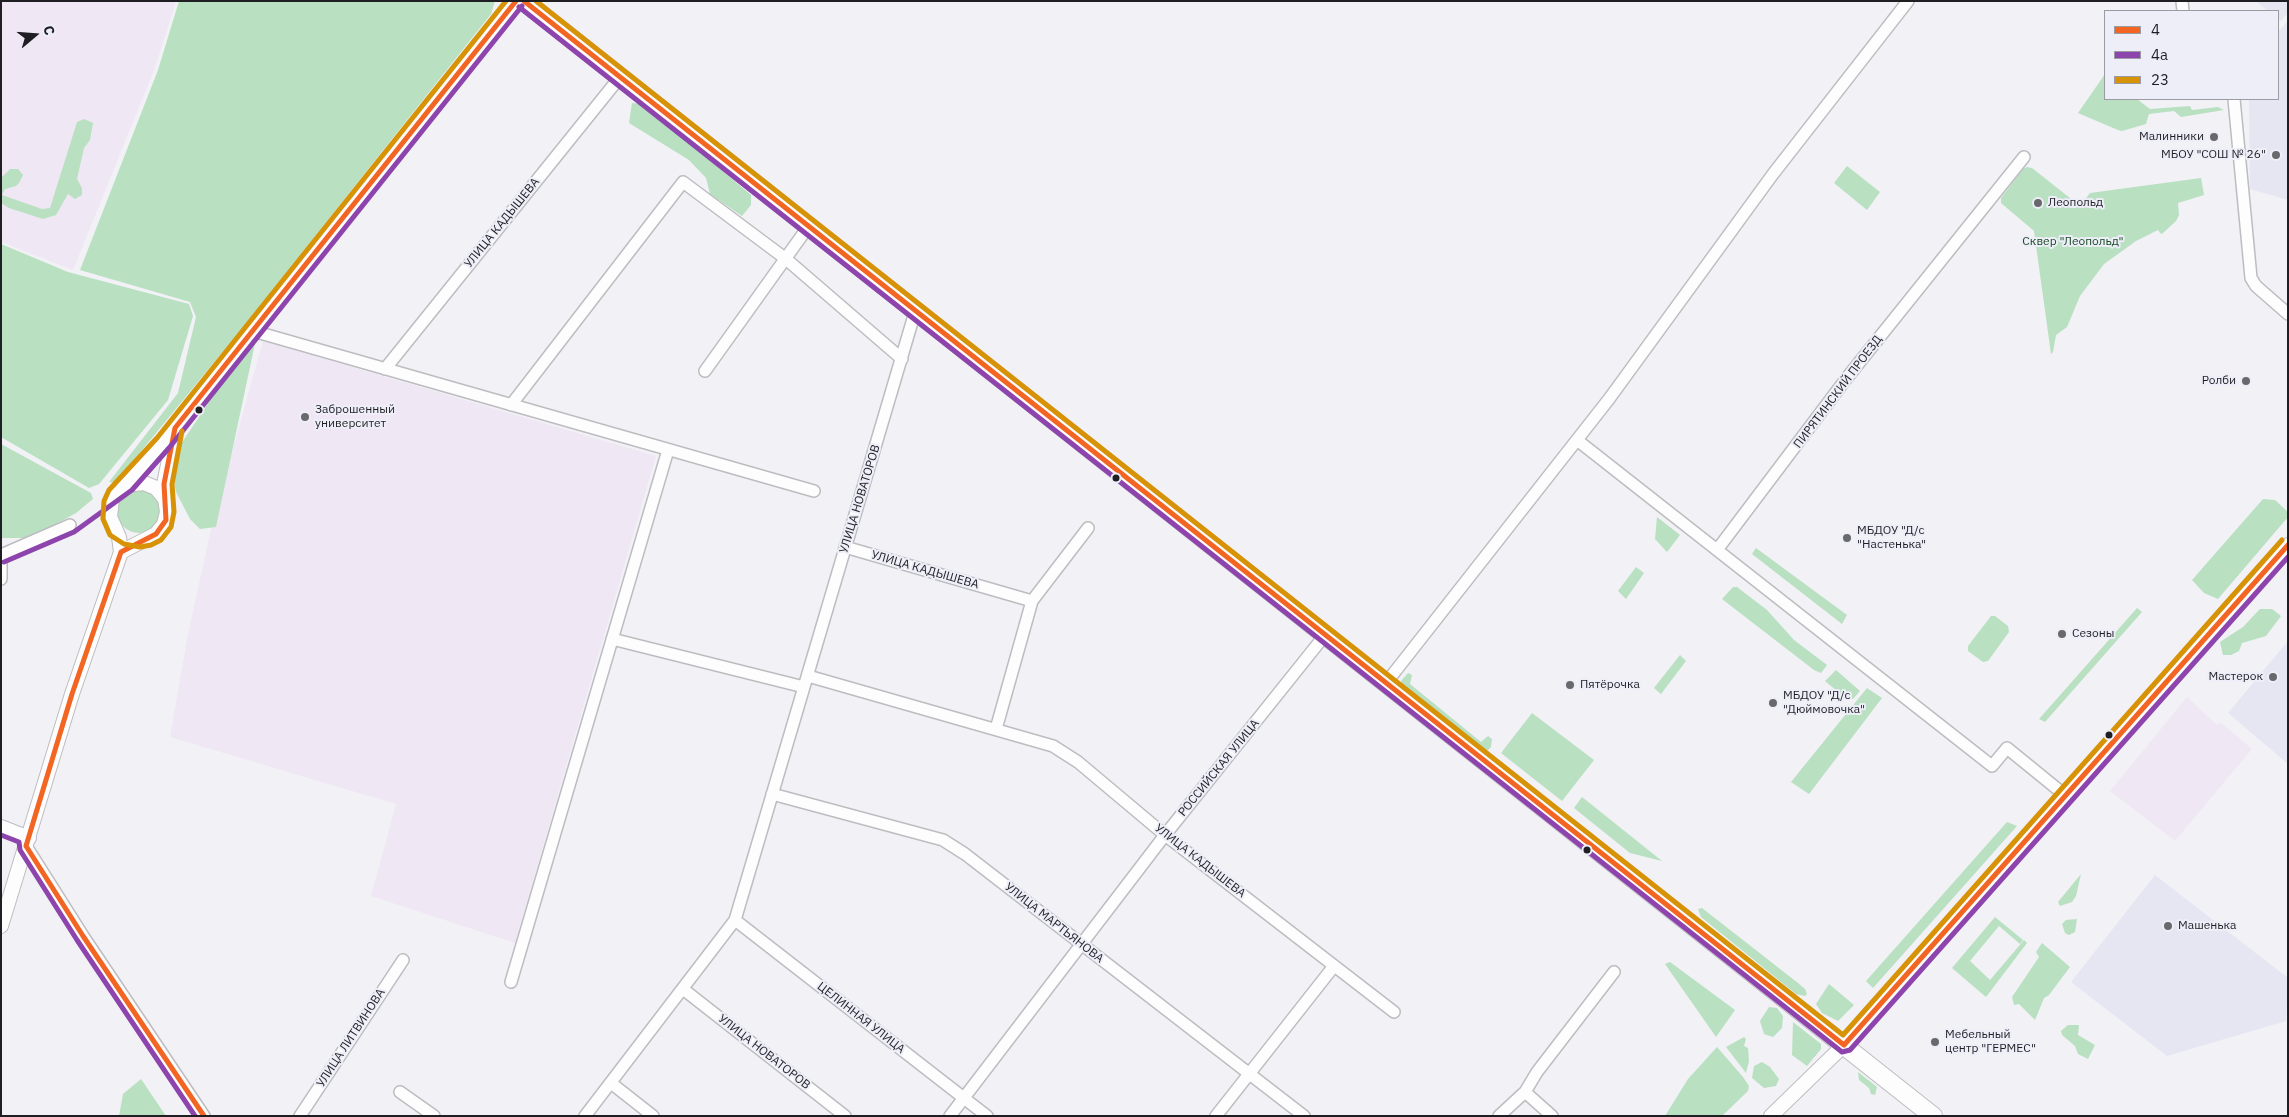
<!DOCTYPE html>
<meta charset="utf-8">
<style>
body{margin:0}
#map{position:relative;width:2289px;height:1117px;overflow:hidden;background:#f1f1f6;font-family:"IBM Plex Sans",sans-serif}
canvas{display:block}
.frame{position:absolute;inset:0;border:2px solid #1f1f23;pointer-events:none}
.legend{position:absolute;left:2104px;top:10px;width:175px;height:90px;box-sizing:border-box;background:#eeeef9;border:1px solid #9b9ba3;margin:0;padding:6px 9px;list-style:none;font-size:15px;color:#1f1f23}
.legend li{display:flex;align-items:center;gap:10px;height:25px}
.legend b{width:25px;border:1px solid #9b9ba3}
.north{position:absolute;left:10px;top:10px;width:50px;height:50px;-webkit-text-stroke:4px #eeeef9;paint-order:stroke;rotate:72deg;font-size:14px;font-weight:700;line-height:20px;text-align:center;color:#1f1f23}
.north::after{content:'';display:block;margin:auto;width:18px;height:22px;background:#1f1f23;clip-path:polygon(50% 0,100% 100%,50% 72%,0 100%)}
</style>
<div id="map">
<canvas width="2289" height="1117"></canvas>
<div class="frame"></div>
<ul class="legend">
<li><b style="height:6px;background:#f26522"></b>4</li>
<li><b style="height:6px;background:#8e44ad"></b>4а</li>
<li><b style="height:6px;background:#d79205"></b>23</li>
</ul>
<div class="north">С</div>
</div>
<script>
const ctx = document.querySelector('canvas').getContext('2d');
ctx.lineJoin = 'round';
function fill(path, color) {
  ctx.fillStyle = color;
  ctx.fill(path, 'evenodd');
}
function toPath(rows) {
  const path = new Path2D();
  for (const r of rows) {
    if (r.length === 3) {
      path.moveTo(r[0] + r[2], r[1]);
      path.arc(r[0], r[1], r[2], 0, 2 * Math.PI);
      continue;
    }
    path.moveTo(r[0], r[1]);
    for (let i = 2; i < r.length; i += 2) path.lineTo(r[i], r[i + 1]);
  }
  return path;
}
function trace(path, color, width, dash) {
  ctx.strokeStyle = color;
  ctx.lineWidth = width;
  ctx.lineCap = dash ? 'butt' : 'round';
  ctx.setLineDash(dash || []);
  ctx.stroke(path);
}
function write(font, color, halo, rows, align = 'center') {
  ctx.font = font + ' "IBM Plex Sans",sans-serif';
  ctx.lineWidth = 4;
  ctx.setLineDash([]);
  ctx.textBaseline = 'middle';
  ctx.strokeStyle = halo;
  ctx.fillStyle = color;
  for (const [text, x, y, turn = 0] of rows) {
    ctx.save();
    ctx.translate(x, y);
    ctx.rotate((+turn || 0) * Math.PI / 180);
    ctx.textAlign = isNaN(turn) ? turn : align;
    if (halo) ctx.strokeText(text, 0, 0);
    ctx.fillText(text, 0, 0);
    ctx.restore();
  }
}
fill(toPath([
 [1,1,176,1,155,68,73,270,1,242],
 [263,341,656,456,515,943,371,896,396,804,170,737,188,634,213,520],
 [2187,697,2217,725,2220,722,2252,749,2175,841,2110,791]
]), '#efe8f4');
fill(toPath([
 [2256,1,2288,1,2288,13,2281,21,2278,19,2278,11,2268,11],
 [2288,21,2288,200,2250,189,2249,99,2278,99,2278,32],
 [2288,641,2288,764,2228,713],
 [2155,875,2288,978,2286,1021,2167,1056,2071,982]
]), '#e6e6f3');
fill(toPath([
 [179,1,495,1,491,14,247,322,115,483,109,482,178,393,196,317,190,302,80,270,158,70],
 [2105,74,2105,99,2137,99,2150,109,2190,106,2192,110,2218,107,2224,110,2181,117,2174,111,2149,114,2146,124,2122,131,2118,130,2078,113],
 [632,103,643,104,673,127,686,142,709,154,725,173,751,195,751,205,742,216,710,194,706,178,689,160,629,123],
 [84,119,93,123,90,140,84,148,77,179,82,188,82,195,75,199,68,194,56,215,43,219,9,208,1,203,1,178,10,169,18,169,23,175,19,183,16,186,5,189,2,195,42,209,50,208,77,122],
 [1847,166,1880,192,1867,210,1834,183],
 [2027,167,2032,168,2080,206,2090,193,2201,178,2204,195,2178,203,2179,215,2176,221,2163,233,2161,234,2158,230,2136,241,2104,264,2080,296,2067,327,2056,335,2053,352,2051,354,2034,231,2001,203,2001,198,2023,169],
 [1,244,68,272,189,304,193,316,168,400,99,484,89,488,1,437],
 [257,334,216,527,200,529,190,519,176,492,173,475,179,447,251,339],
 [1,444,91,493,93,499,76,513,50,527,25,538,1,538],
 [139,511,22],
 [2263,499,2275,500,2288,512,2288,517,2218,599,2204,593,2192,580],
 [1657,517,1680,535,1667,552,1655,539],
 [1756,548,1847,615,1842,624,1752,554],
 [1636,567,1644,573,1626,599,1618,591],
 [1733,587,1737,587,1767,610,1794,640,1827,665,1821,673,1814,670,1722,599],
 [2137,608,2142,612,2045,722,2039,719],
 [2260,609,2272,609,2281,616,2266,636,2242,643,2239,651,2231,655,2223,655,2220,642,2243,627],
 [1991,616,1995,616,2008,626,2009,632,1988,661,1983,662,1968,651,1968,646],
 [1680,655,1686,661,1661,694,1654,688],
 [1836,670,1860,691,1853,699,1844,697,1825,681],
 [1408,673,1412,675,1410,684,1481,742,1488,736,1492,739,1491,747,1487,751,1482,751,1405,692,1401,681],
 [1867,688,1882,698,1809,794,1791,782],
 [1532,713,1594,760,1562,801,1501,753],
 [1582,797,1662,861,1630,853,1574,808],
 [2007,822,2017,826,1873,988,1866,981],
 [2081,874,2076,896,2072,902,2060,906,2058,902],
 [1702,908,1798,983,1805,989,1807,994,1805,996,1796,994,1701,917,1698,909],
 [1995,917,2023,940,2020,944,1999,926,1970,961,1990,980,2024,940,2027,943,1986,997,1952,968],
 [2077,919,2075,932,2069,935,2065,933,2062,924,2066,920],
 [2042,943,2070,967,2049,995,2044,998,2035,1020,2019,1004,2014,1005,2012,997,2039,957,2036,952],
 [1670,962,1735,1010,1716,1037,1665,964],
 [1829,984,1854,1005,1838,1021,1822,1013,1816,1004],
 [1769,1007,1777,1008,1783,1016,1782,1028,1773,1037,1764,1034,1760,1021],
 [1793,1022,1821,1044,1821,1049,1807,1066,1792,1055],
 [2068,1025,2079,1025,2078,1035,2095,1045,2088,1059,2078,1054,2075,1046,2062,1035,2061,1031],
 [1744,1037,1746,1039,1744,1046,1748,1048,1749,1061,1746,1073,1726,1047],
 [1717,1047,1743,1077,1749,1086,1748,1091,1722,1116,1665,1116,1688,1079],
 [1762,1062,1770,1067,1779,1079,1776,1086,1764,1088,1752,1078,1754,1066],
 [1858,1072,1877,1087,1875,1095,1871,1094,1869,1088,1859,1080],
 [141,1079,166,1116,119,1116,123,1094]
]), '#b8e0c1');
const minor = toPath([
 [2182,1,2183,11],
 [2234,99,2251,278,2256,286,2288,314],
 [253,331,814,491],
 [385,369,620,77],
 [705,371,808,227],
 [511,405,683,182,786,259,902,359],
 [1577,440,1992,766,2007,748,2066,796],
 [845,547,1032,601],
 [1717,550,1846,379,2024,157],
 [1,555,70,525],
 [1,558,1,579],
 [612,639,804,687],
 [808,676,1053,746,1078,762,1165,835,1394,1012],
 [1386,683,1609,399,1773,174,1908,1],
 [996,729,1032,601,1088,528],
 [772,794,943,840,965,854,1304,1116],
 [26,846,83,936,204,1116],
 [735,920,987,1116],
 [511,982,668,450],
 [683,989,845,1116],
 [611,1083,653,1116],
 [400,1092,434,1116],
 [1525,1092,1552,1116],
 [300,1116,403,960],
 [585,1116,735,920,915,312],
 [950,1116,1165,835,1325,635],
 [1216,1116,1334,966],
 [1499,1116,1525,1092,1537,1072,1614,972]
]);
const tertiary = toPath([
 [165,499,164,484,175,431],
 [121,552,156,534,164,524,167,512,165,499,156,488,144,483,126,485],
 [1,827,29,838],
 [1,926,72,694,121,552,119,537,110,517,112,498,163,443,516,1],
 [1771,1116,1844,1045,2288,545]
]);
const primary = toPath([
 [524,1,1933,1116]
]);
trace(minor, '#bdbdc1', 14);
trace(tertiary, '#bdbdc1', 16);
trace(primary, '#bdbdc1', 20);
trace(minor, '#fdfdfe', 11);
trace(tertiary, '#fdfdfe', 14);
trace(primary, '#fdfdfe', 18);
trace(toPath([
 [524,1,1844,1045,2288,545],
 [204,1116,83,936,26,846,72,694,121,552,156,534,166,520,164,484,175,428,516,1]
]), '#f26522', 5);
trace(toPath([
 [519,7,1842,1052,1850,1050,2288,557],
 [4,562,74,532,132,490,169,448,522,6],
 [1,835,19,842,20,850,77,940,195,1116]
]), '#8e44ad', 5);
trace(toPath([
 [536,1,1843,1035,2282,540],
 [182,431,172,484,174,512,171,527,161,540,151,545,140,547,124,544,110,535,103,519,104,501,109,490,157,438,506,1]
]), '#d79205', 5);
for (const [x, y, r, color] of [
 [2214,137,5,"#68686d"],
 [2276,155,5,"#68686d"],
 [2038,203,5,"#68686d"],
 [2246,381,5,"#68686d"],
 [199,410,4.5,"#1f1f23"],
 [305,417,5,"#68686d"],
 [1116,478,4.5,"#1f1f23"],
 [1847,538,5,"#68686d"],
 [2062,634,5,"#68686d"],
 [2273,677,5,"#68686d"],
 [1570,685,5,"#68686d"],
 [1773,703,5,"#68686d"],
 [2109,735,4.5,"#1f1f23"],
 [1587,850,4.5,"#1f1f23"],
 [2168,926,5,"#68686d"],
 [1935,1042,5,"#68686d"]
]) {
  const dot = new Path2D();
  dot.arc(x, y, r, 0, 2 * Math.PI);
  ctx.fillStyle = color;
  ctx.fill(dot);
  trace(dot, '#eeeef9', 2);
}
write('12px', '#1f1f23', '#eeeef9', [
 ["Малинники",2204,137,"right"],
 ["МБОУ \"СОШ № 26\"",2266,155,"right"],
 ["Леопольд",2048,203],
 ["Ролби",2236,381,"right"],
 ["Заброшенный",315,410],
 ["университет",315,424],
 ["МБДОУ \"Д/с",1857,531],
 ["\"Настенька\"",1857,545],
 ["Сезоны",2072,634],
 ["Мастерок",2263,677,"right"],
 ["Пятёрочка",1580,685],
 ["МБДОУ \"Д/с",1783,696],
 ["\"Дюймовочка\"",1783,710],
 ["Машенька",2178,926],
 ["Мебельный",1945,1035],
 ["центр \"ГЕРМЕС\"",1945,1049]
], 'left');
write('12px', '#1f1f23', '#eeeef9', [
 ["УЛИЦА КАДЫШЕВА",502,223,-51],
 ["ПИРЯТИНСКИЙ ПРОЕЗД",1838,392,-53],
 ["УЛИЦА НОВАТОРОВ",860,499,-73],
 ["УЛИЦА КАДЫШЕВА",925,570,16],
 ["РОССИЙСКАЯ УЛИЦА",1219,768,-51],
 ["УЛИЦА КАДЫШЕВА",1200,861,38],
 ["УЛИЦА МАРТЬЯНОВА",1054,923,38],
 ["ЦЕЛИННАЯ УЛИЦА",861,1018,38],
 ["УЛИЦА ЛИТВИНОВА",351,1038,-57],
 ["УЛИЦА НОВАТОРОВ",764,1052,38]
]);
write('12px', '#164a22', '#eeeef9', [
 ["Сквер \"Леопольд\"",2073,242]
]);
</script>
